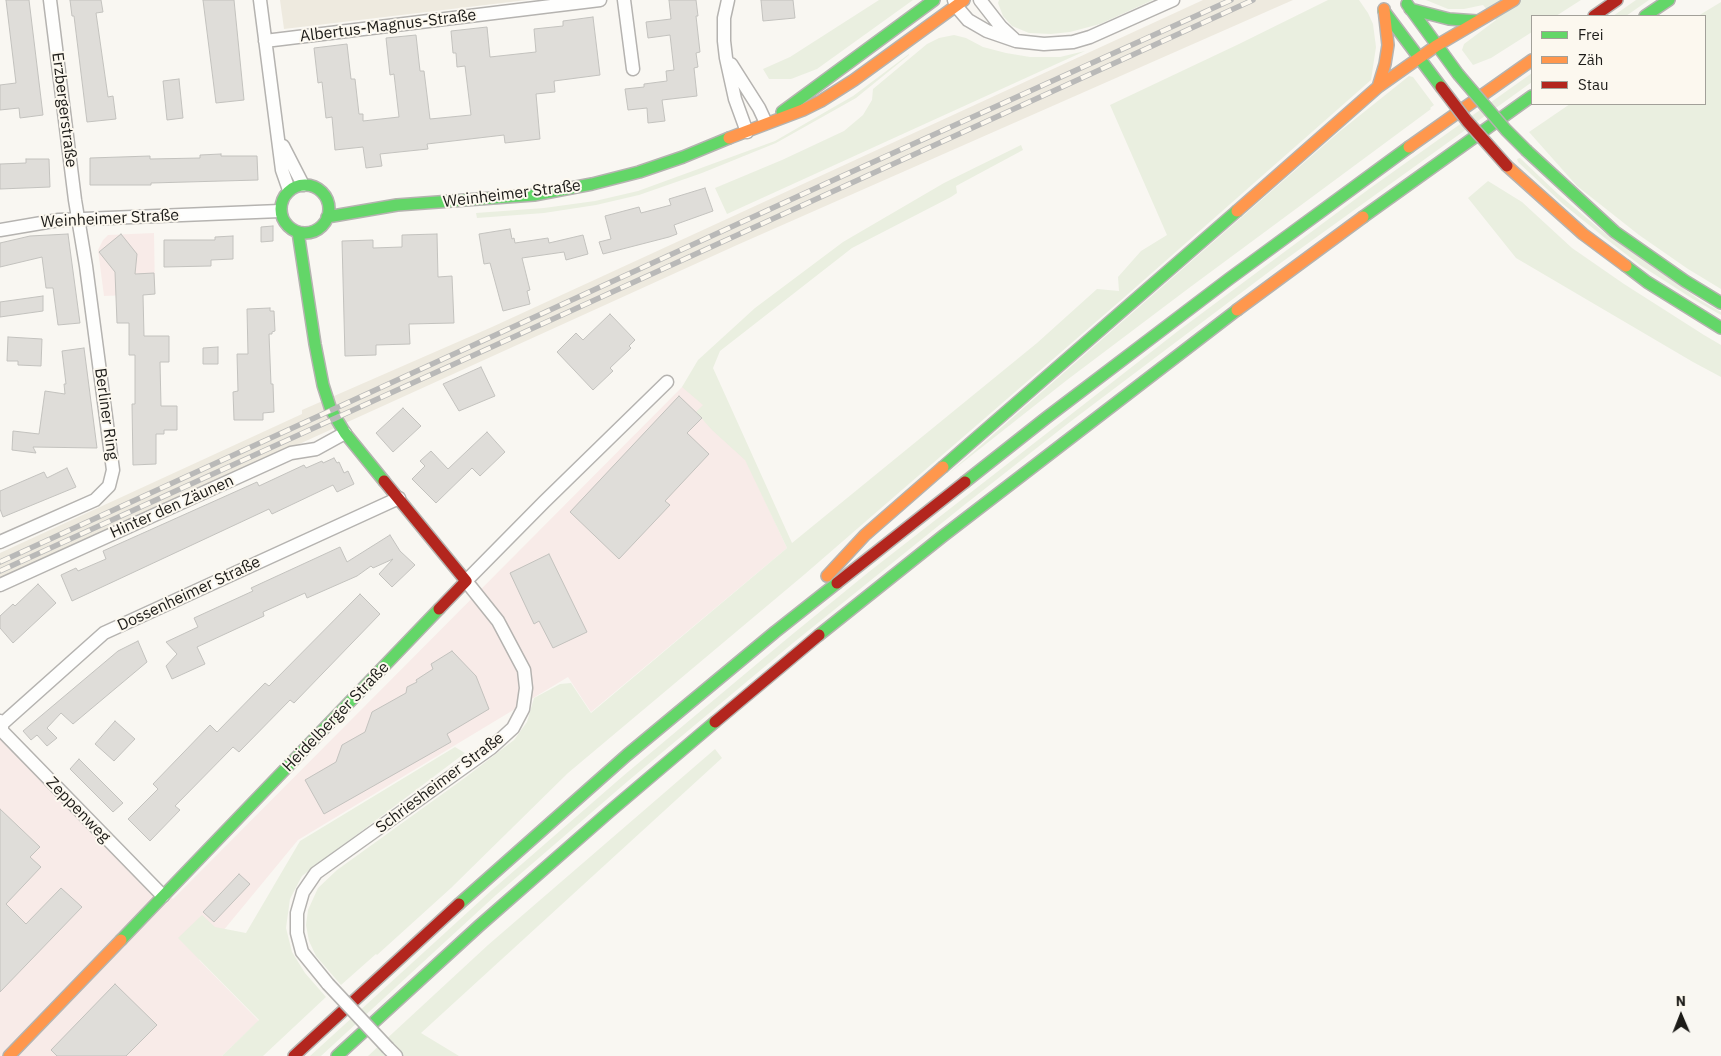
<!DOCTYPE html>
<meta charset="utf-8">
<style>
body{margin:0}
#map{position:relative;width:1721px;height:1056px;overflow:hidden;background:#f9f7f2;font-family:"IBM Plex Sans",sans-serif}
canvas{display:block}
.legend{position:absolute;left:1531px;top:15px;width:175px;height:90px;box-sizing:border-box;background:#fcf8ef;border:1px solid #a2a099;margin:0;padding:6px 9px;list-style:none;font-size:15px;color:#1c1b18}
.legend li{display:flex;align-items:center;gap:10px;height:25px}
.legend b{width:25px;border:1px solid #a2a099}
.north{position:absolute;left:1656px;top:991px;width:50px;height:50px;-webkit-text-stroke:4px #fcf8ef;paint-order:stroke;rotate:359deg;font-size:14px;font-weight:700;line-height:20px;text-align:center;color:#1c1b18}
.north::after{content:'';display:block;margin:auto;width:18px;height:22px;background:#1c1b18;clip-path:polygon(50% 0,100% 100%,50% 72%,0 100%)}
</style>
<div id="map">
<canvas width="1721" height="1056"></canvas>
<ul class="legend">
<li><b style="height:6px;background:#63d668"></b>Frei</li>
<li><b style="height:6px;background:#ff974d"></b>Zäh</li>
<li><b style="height:6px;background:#b3261e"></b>Stau</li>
</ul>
<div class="north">N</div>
</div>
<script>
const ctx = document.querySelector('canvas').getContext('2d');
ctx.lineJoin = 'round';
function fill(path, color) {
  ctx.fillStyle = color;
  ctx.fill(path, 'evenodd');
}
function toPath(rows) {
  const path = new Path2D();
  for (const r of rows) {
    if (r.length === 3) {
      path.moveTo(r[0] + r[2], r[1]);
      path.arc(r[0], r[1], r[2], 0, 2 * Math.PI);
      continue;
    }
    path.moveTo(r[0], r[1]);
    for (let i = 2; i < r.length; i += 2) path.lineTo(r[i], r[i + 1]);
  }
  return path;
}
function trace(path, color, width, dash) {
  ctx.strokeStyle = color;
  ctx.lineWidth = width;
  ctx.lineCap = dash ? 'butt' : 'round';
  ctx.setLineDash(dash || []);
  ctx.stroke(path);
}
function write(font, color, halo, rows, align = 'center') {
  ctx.font = font + ' "IBM Plex Sans",sans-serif';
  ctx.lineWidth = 4;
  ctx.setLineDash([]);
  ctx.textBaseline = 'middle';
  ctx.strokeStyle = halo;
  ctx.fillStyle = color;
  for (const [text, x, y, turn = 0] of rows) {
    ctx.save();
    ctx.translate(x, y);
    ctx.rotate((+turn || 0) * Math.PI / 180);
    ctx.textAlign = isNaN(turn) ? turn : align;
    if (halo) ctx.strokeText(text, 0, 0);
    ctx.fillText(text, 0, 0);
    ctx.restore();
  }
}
fill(toPath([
 [154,233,155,294,104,296,98,250,103,240,108,235],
 [689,380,746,460,787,548,591,712,568,677,298,840,199,960,259,1021,222,1056,0,1056,0,727,173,899]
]), '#f8ebe8');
fill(toPath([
 [280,0,527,0,284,29],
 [1203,0,1293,0,737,245,0,580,0,553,302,414,302,410,492,327]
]), '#eeeadf');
fill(toPath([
 [879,0,913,0,817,69,791,79,769,79,763,69,790,57],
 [999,0,1153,0,1100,24,1070,32,1051,34,1029,33,1012,26,1003,16,998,3],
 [1328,0,1359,0,1368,13,1373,24,1376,47,1371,80,1120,301,805,574,568,773,451,888,377,955,376,954,341,985,316,956,309,941,306,925,308,910,318,888,337,870,466,777,514,740,527,722,534,698,560,684,571,683,591,713,787,548,745,460,712,430,696,412,703,405,682,387,698,360,755,308,843,242,944,183,1021,145,1023,150,956,186,957,193,951,197,852,248,720,351,713,368,792,543,1037,343,1097,289,1119,291,1118,277,1141,251,1167,235,1110,105,1239,44],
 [1426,0,1581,0,1556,16,1532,16,1532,32,1491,58,1473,65,1462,50,1464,44,1496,20,1483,5,1464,9,1448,9],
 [1636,0,1649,0,1626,16,1613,16],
 [1721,2,1721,289,1688,269,1639,235,1577,186,1529,132,1570,104,1705,104,1705,16,1698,16],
 [954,35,966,38,983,47,1006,53,1030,57,1060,57,1085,51,727,214,715,188,782,160,844,131,863,115,872,100,873,89,927,44,939,38],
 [909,54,909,55,856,98,776,143,702,173,639,195,596,205,544,213,477,218,476,213,544,208,595,201,638,191,775,141,853,96],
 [1532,73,1532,82,1282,262,1066,425,963,506,793,643,628,781,496,895,321,1056,310,1056,492,890,623,776,789,637,870,571,1178,331,1369,189],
 [1409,76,1413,77,1434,105,1430,108,1431,109,1189,288,1067,380,948,474,1339,132],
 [1520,158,1558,194,1601,230,1700,300,1721,312,1721,315,1693,299,1640,265,1605,238,1563,204,1518,162,1517,159],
 [1488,181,1522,202,1572,248,1624,284,1704,335,1721,345,1721,377,1693,362,1516,258,1468,198],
 [455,747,465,753,302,876,290,899,286,928,292,952,305,973,326,997,263,1056,222,1056,259,1020,178,938,202,915,215,927,246,933,300,841],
 [715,749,722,758,421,1033,459,1056,368,1056,488,945]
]), '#eaefe0');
const building = toPath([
 [6,0,29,0,43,115,20,118,19,108,0,110,0,85,16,83,6,0],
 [70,0,101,0,103,12,96,13,108,97,113,96,116,119,87,122,74,16,72,16,70,0],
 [203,0,234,0,244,100,216,103,203,0],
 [669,0,696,0,698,16,696,16,700,52,696,53,698,67,694,68,697,96,662,100,665,121,648,123,647,108,628,110,625,89,644,87,644,84,667,81,666,71,674,70,670,35,648,38,646,22,671,19,669,0],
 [761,0,793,0,795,18,763,21,761,0],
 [593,17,600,75,554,81,555,92,536,94,540,139,505,143,504,135,427,144,428,149,380,154,382,166,366,168,363,147,335,150,332,117,326,118,322,82,318,83,314,48,347,44,351,79,355,79,359,114,363,114,363,121,399,117,394,74,390,75,386,38,416,35,420,71,424,71,430,119,471,115,465,66,457,67,456,53,453,53,451,31,487,27,490,57,536,52,534,29,563,26,563,21,593,17],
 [179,79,183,118,167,120,163,81,179,79],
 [221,154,221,156,257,156,258,180,151,183,151,185,90,185,90,158,150,156,150,159,200,158,200,155,221,154],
 [26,159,49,159,50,187,0,189,0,164,26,163,26,159],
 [705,188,713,211,674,225,677,234,669,237,603,254,599,242,611,239,605,216,639,207,641,213,671,205,669,199,705,188],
 [273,226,273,241,261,242,261,227,273,226],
 [510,229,512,239,514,238,515,243,548,238,549,243,583,235,588,254,566,260,564,252,522,258,530,290,527,291,530,304,503,311,490,263,484,264,479,234,510,229],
 [68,234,80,323,58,325,53,288,46,288,42,257,0,267,0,243,30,236,68,234],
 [121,234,137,254,135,274,154,273,155,294,143,295,144,336,169,336,169,362,160,362,161,406,177,406,177,430,164,430,164,434,156,434,156,464,133,465,132,404,135,404,135,355,129,355,129,323,117,323,115,272,99,252,121,234],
 [437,234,438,277,452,276,454,323,409,324,410,344,376,345,376,355,345,356,342,241,373,240,373,248,402,247,402,235,437,234],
 [233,236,233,259,211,260,211,266,164,267,164,240,215,240,215,237,233,236],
 [43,296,43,311,0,317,0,302,43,296],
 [270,308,270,311,274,311,275,331,272,332,272,334,269,334,271,384,273,384,274,412,263,413,263,420,234,420,233,392,238,391,237,354,248,354,247,309,270,308],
 [610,314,635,340,629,346,631,348,610,368,613,371,593,390,557,352,576,333,583,340,610,314],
 [8,337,42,339,41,366,18,365,18,361,7,361,8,337],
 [218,347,218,364,203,364,203,348,218,347],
 [84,348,97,448,33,447,36,453,12,450,13,431,39,434,45,391,65,394,64,384,66,384,62,351,84,348],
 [481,367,495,396,459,411,443,384,481,367],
 [679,396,702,418,687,433,709,454,665,501,670,505,619,559,570,512,679,396],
 [403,408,421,426,393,452,376,433,403,408],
 [487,432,505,452,480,476,472,468,436,503,412,479,425,466,420,461,431,451,448,469,487,432],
 [334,458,337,463,339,462,344,473,348,471,354,484,337,492,333,485,272,514,269,509,72,601,61,575,76,568,78,571,106,559,103,551,257,482,259,486,304,465,306,468,322,461,323,463,334,458],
 [67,468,76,487,3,517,0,509,0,491,44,472,47,478,67,468],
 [390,535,400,551,415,565,392,587,379,574,393,559,373,568,371,566,357,576,307,598,305,593,263,612,264,616,197,647,205,664,172,679,166,666,177,654,166,642,198,627,194,618,253,591,251,588,340,547,347,562,390,535],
 [549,554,587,632,553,648,539,621,534,624,510,573,549,554],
 [38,584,56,603,13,643,0,628,0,616,13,604,15,606,38,584],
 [360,594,380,614,294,703,290,700,239,752,233,747,175,806,180,810,150,841,128,819,158,789,153,784,210,725,217,732,265,683,269,686,360,594],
 [138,641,147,662,73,724,61,713,47,728,57,738,47,746,37,735,31,740,23,731,118,651,138,641],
 [452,651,476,676,489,709,447,734,451,742,324,814,305,780,336,762,342,745,365,732,372,712,406,693,407,687,417,682,416,680,433,669,431,664,452,651],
 [115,721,135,739,114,761,95,744,115,721],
 [79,759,123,803,113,812,70,769,79,759],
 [0,809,40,847,30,857,41,867,6,904,26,924,61,888,82,907,0,992,0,809],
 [239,874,250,884,214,922,203,912,239,874],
 [115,984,157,1025,126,1056,57,1056,51,1050,115,984]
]);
fill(building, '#dfddd9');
trace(building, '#c3c2be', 1);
const street = toPath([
 [260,0,282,170,289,190],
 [624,0,633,69],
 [728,0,724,18,724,41,726,58,735,99,747,132],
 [954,0,956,6,968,20,987,31,1016,41,1044,44,1073,42,1090,37,1173,0],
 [980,0,1001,27,1014,39],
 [265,41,600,0],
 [731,64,759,108,766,123],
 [283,146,303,185],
 [0,230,59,220,280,211],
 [0,542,95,500,109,486,113,470,86,266,75,200,50,0],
 [0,585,291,453,316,449,345,433],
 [0,721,2,724,2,731,163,896],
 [2,724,104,633,399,498],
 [328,984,302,952,297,933,297,913,303,892,316,873,491,748,513,728,523,709,526,688,524,670,498,621,466,581,544,502,667,382],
 [388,1048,396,1056]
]);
const fast = toPath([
 [1407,4,1458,74],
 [1410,9,1449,19,1477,21],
 [1384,11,1441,87],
 [1645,16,1669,0],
 [782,112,934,0],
 [1527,151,1615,232,1685,281,1721,303],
 [305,209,24],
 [327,217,397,205,534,195,592,184,639,172,683,157,729,138],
 [1363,217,1532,96],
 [298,232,315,344,323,385,331,410,345,433,384,481],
 [1626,266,1647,282,1721,328],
 [943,467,1237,211],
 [965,482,1046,418,1229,279,1409,147],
 [819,635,943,536,1237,310],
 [459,904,627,755,775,632,837,583],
 [121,940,439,609],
 [337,1056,479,926,609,812,715,722]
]);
const slow = toPath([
 [1378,87,1385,64,1388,45,1384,9],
 [729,138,803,110,821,101,854,80,964,0],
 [1409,147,1532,60],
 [1507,166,1583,234,1626,266],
 [1237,211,1378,87,1436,46,1514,0],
 [1237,310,1363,217],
 [827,576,865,535,943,467],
 [9,1056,121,940]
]);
const jam = toPath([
 [1594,16,1617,0],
 [384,481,466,581,439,609],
 [837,583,965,482],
 [715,722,819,635],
 [294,1056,459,904]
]);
trace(street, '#b5b3b0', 15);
trace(fast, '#b5b3b0', 14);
trace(slow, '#b5b3b0', 14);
trace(jam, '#b5b3b0', 14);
trace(street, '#fefefd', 12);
trace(fast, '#63d668', 11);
trace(slow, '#ff974d', 11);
trace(jam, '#b3261e', 11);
const rail = toPath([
 [0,562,838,178,1231,0],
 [0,571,1253,0]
]);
trace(rail, '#b9b9b8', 5.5);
trace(rail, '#fcf8ef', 4, [11]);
const streetBridge = toPath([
 [328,984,388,1048]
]);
const fastBridge = toPath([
 [1458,74,1506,130,1527,151]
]);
const jamBridge = toPath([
 [1441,87,1467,121,1507,166]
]);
trace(streetBridge, '#b5b3b0', 15, []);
trace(fastBridge, '#b5b3b0', 14, []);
trace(jamBridge, '#b5b3b0', 14, []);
trace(streetBridge, '#fefefd', 12);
trace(fastBridge, '#63d668', 11);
trace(jamBridge, '#b3261e', 11);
write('16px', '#1c1b18', '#fcf8ef', [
 ["Albertus-Magnus-Straße",388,26,-7],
 ["Erzbergerstraße",64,110,83],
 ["Weinheimer Straße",512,194,-7],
 ["Weinheimer Straße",110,219,-3],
 ["Berliner Ring",106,414,82],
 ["Hinter den Zäunen",172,507,-24],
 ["Dossenheimer Straße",189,594,-25],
 ["Heidelberger Straße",336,717,-46],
 ["Schriesheimer Straße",440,783,-37],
 ["Zeppenweg",78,810,46]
]);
</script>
